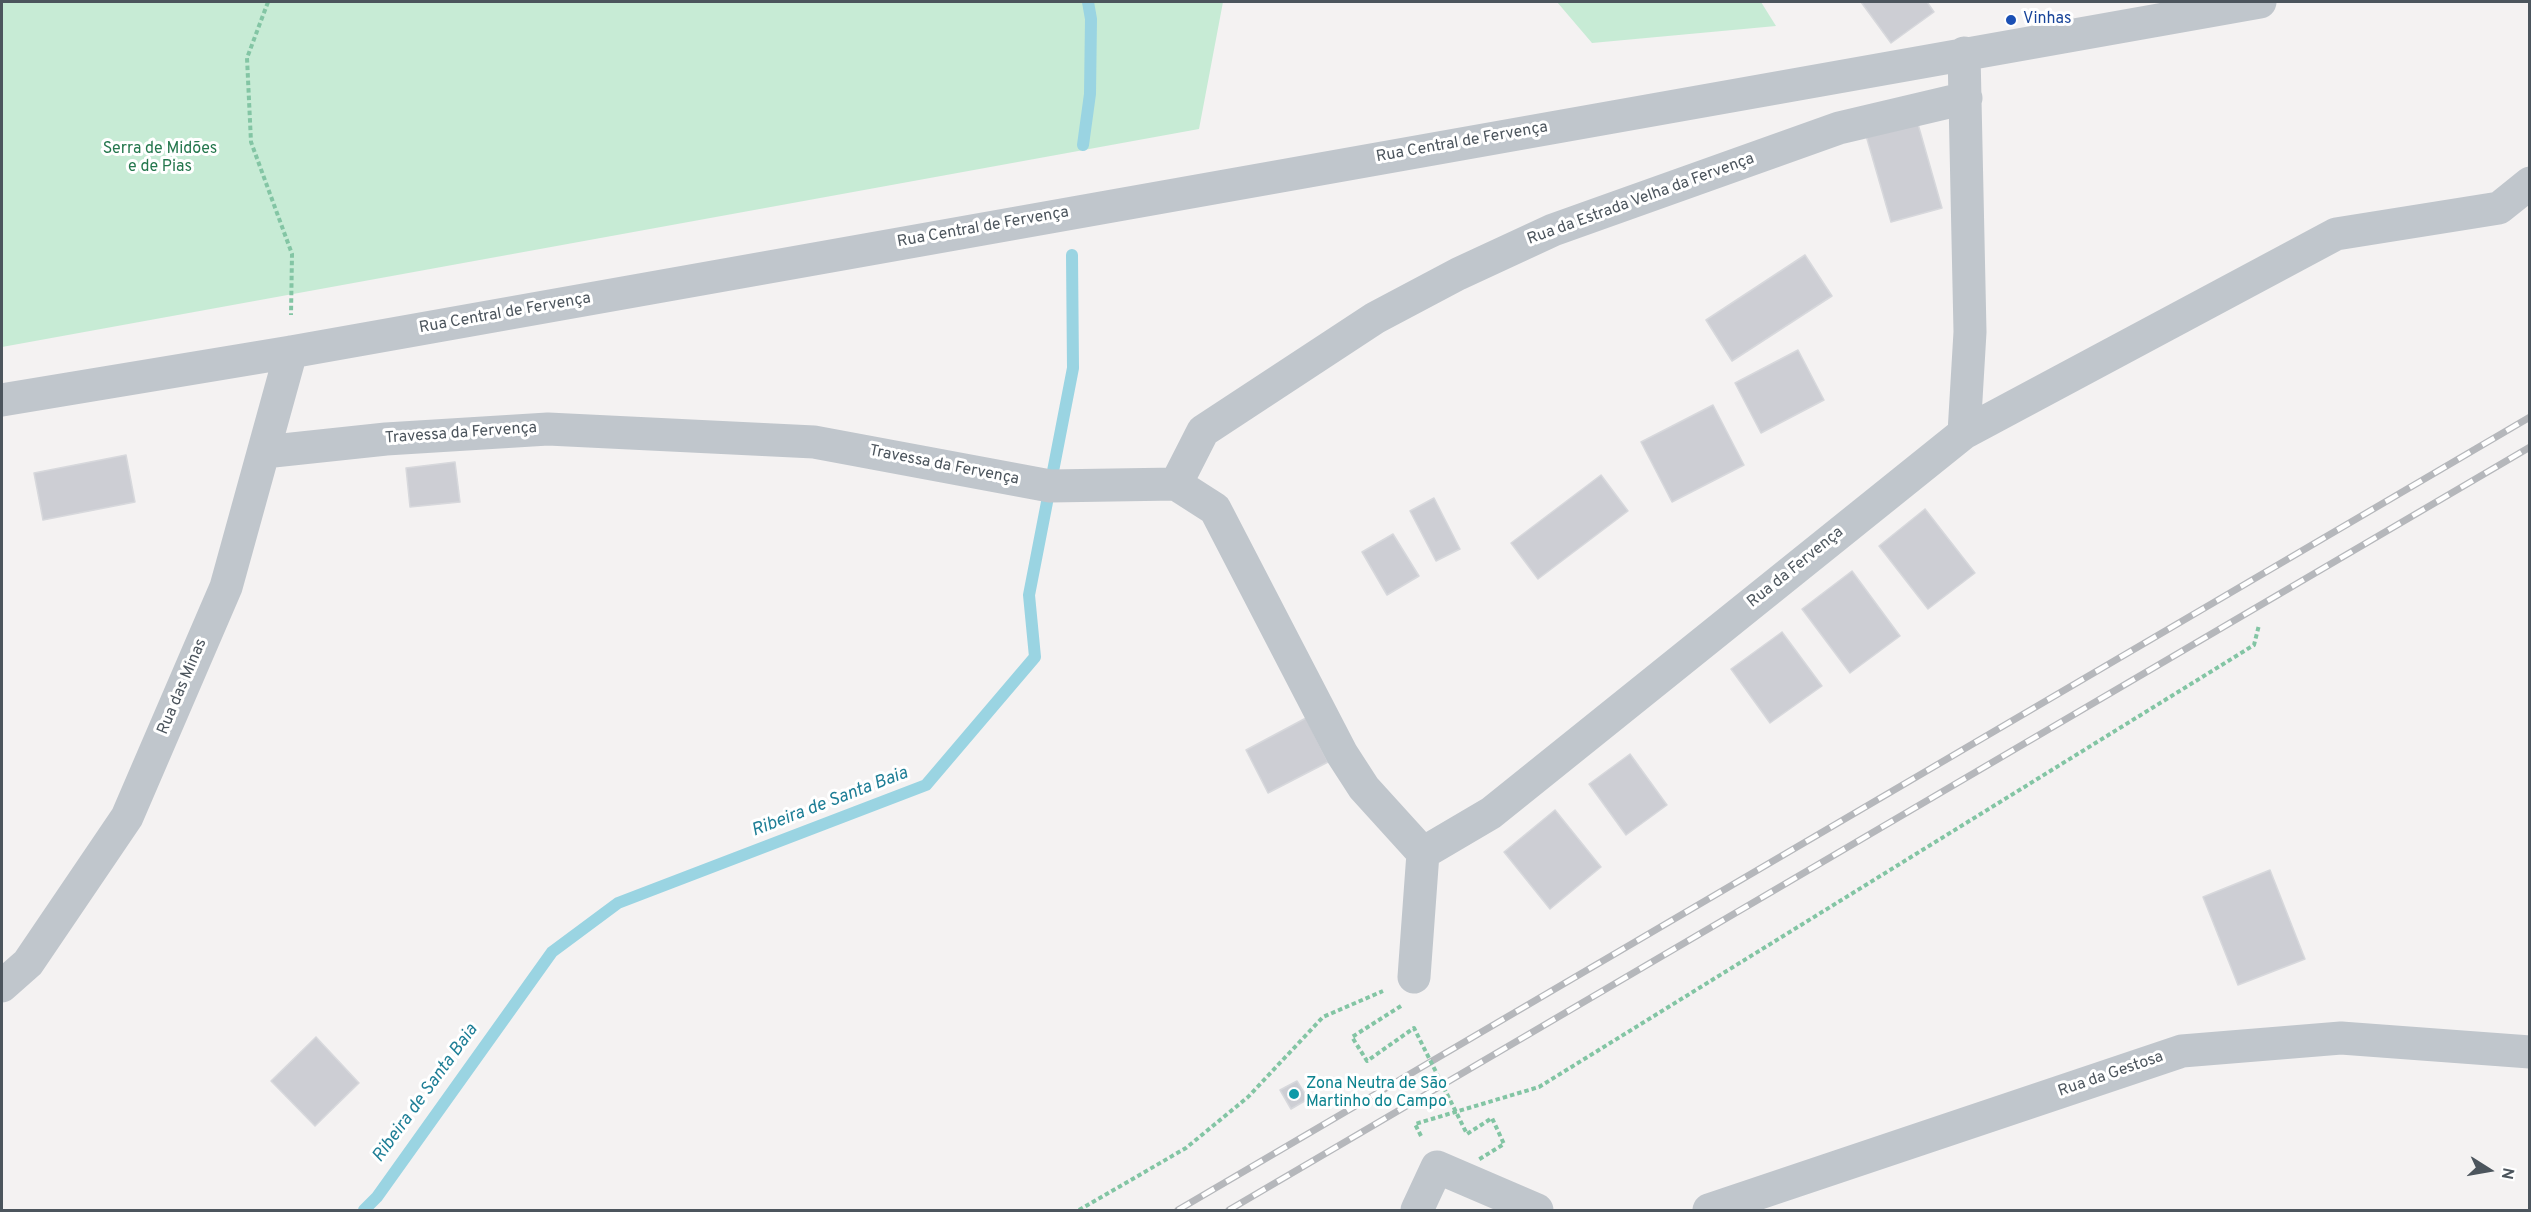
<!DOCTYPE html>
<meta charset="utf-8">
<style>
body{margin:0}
#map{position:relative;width:2531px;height:1212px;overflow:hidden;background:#f4f2f2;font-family:Overpass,sans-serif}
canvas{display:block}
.frame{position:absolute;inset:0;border:3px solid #4c555d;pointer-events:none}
.north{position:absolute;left:2459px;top:1140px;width:60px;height:60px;-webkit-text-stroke:4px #fff;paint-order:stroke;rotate:101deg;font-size:16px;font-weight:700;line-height:24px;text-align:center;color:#4c555d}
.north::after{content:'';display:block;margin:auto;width:21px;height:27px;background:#4c555d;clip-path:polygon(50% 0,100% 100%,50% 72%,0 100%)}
</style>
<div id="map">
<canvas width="2531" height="1212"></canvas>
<div class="frame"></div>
<div class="north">N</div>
</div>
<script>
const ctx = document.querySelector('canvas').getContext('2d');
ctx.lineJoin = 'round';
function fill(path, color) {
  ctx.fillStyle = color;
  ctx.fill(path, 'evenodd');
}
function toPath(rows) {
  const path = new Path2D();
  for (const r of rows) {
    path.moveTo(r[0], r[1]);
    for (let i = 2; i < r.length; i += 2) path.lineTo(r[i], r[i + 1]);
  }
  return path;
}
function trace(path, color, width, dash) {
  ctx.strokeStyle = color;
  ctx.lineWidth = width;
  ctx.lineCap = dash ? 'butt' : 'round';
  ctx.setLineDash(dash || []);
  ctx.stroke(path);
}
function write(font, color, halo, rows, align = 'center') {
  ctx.font = font + ' Overpass,sans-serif';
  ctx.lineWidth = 6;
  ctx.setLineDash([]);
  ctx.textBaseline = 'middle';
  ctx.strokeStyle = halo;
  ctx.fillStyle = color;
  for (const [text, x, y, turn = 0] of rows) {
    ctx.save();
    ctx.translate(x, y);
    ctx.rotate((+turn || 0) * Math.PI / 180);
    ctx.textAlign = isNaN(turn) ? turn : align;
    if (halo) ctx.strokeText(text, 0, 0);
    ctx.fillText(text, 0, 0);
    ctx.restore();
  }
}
fill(toPath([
 [2,2,1223,2,1199,129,2,347],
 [1557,2,1761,2,1776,26,1592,43]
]), '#c7ebd5');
trace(toPath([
 [1083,145,1090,94,1091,19,1088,2],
 [364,1210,377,1197,552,952,618,903,926,785,1035,657,1029,595,1073,368,1072,255]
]), '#9ad4e2', 12);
const building = toPath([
 [1861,2,1927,2,1934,12,1891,43,1861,2],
 [1916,117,1942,208,1891,222,1865,132,1916,117],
 [1805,255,1832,296,1732,361,1706,320,1805,255],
 [1798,350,1824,400,1761,433,1735,383,1798,350],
 [1713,405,1744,465,1672,502,1641,442,1713,405],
 [126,455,135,502,43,520,34,473,126,455],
 [455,462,460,502,410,507,406,468,455,462],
 [1601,475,1628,511,1538,579,1511,543,1601,475],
 [1434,498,1460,549,1436,561,1410,511,1434,498],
 [1925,509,1975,573,1928,609,1879,546,1925,509],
 [1393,534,1419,576,1387,595,1362,552,1393,534],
 [1852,571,1900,636,1850,673,1802,609,1852,571],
 [1782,632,1822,686,1770,723,1731,669,1782,632],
 [1306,718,1328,762,1268,793,1246,750,1306,718],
 [1630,754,1667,805,1626,835,1589,784,1630,754],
 [1555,810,1601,867,1550,909,1504,852,1555,810],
 [2270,870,2305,959,2238,985,2203,897,2270,870],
 [316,1037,359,1083,315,1126,271,1081,316,1037],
 [1297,1081,1308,1099,1291,1109,1280,1090,1297,1081]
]);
fill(building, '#cdced4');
trace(building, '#d7d8dc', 1.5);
trace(toPath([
 [268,2,247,58,251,142,292,254,291,315],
 [1421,1136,1415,1124,1539,1087,2254,645,2259,625],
 [1079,1210,1186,1148,1248,1097,1323,1017,1383,991]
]), '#83c5a4', 4, [4.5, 3]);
trace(toPath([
 [2,400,291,352,2260,2],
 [1964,433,2336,234,2499,208,2530,183],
 [264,452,386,439,548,429,814,442,1050,486,1176,484,1215,509,1342,754,1364,788,1423,853],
 [1176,484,1203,431,1375,318,1458,274,1553,230,1839,128,1966,98],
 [1414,977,1423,853,1491,813,1964,433,1970,332,1964,53],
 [2,986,28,963,127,817,226,587,291,352],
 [1417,1210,1437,1167,1537,1210],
 [1709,1210,2182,1051,2341,1038,2530,1052]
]), '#c0c6cc', 33);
const rail = toPath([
 [1178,1210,2530,417],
 [1229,1210,2530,447]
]);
trace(rail, '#b5b7bb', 7);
trace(rail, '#fff', 4.5, [14]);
trace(toPath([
 [1401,1006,1352,1037,1367,1061,1414,1028,1467,1134,1492,1118,1504,1144,1478,1160]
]), '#83c5a4', 4, [4.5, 3]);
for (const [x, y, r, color] of [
 [2011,20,6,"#1a4fb4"],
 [1294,1094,6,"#0f9aa8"]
]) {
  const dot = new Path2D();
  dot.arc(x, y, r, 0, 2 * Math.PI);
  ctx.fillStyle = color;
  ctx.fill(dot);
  trace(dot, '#fff', 2);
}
write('16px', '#164399', '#fff', [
 ["Vinhas",2023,20]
], 'left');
write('16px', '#4c555d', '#fff', [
 ["Rua Central de Fervença",1462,143,-10],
 ["Rua da Estrada Velha da Fervença",1641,200,-20],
 ["Rua Central de Fervença",983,228,-10],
 ["Rua Central de Fervença",505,314,-10],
 ["Travessa da Fervença",461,434,-4],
 ["Travessa da Fervença",944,466,11],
 ["Rua da Fervença",1796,568,-39],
 ["Rua das Minas",183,687,-67],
 ["Rua da Gestosa",2111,1075,-19]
]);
write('16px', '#24774d', '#fff', [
 ["Serra de Midões",160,150],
 ["e de Pias",160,168]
]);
write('16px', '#0d838f', '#fff', [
 ["Zona Neutra de São",1306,1085],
 ["Martinho do Campo",1306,1103]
], 'left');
write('italic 18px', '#1e7e96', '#fff', [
 ["Ribeira de Santa Baia",830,803,-21],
 ["Ribeira de Santa Baia",426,1094,-54]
]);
</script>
